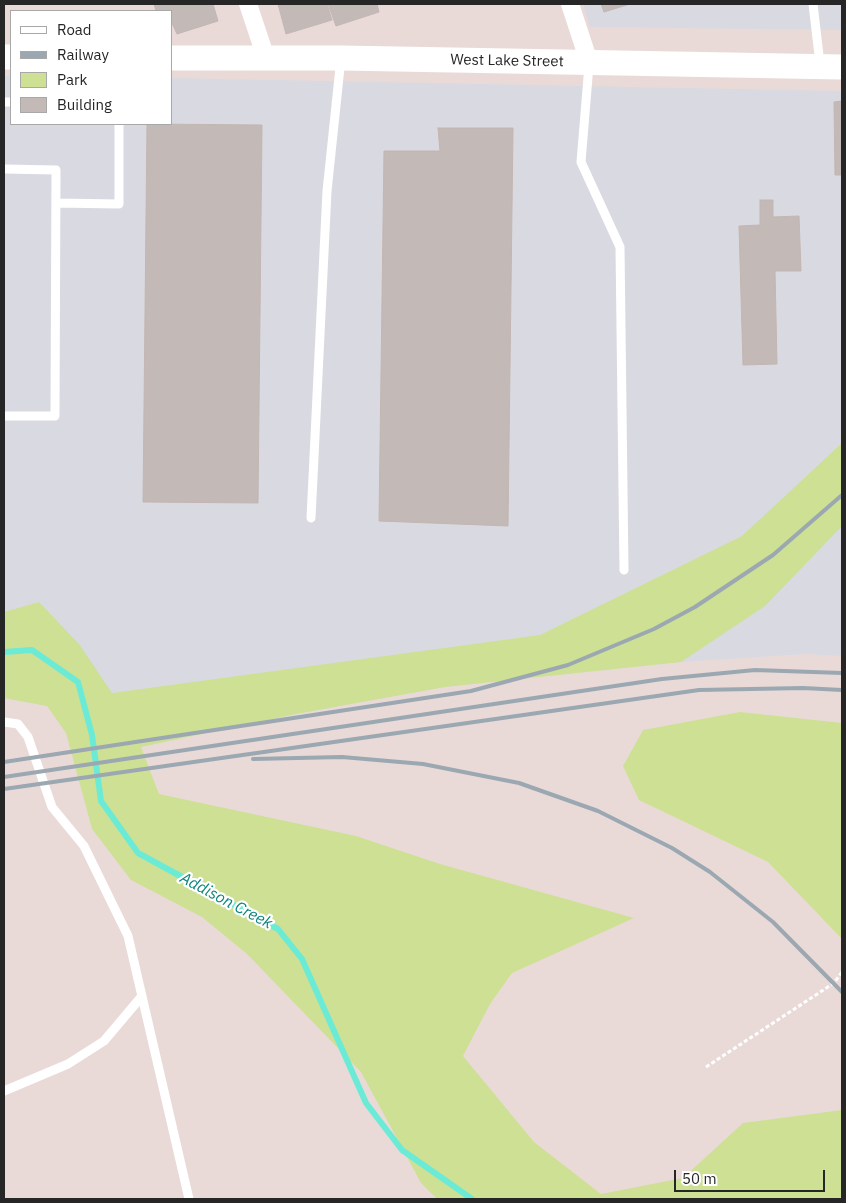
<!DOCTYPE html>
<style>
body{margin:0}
#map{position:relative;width:846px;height:1203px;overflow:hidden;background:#e9dad8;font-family:"IBM Plex Sans",sans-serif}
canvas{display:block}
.frame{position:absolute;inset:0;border:5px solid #262626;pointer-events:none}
.legend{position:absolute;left:10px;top:10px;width:162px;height:115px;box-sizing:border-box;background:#fff;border:1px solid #a8a8a8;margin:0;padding:6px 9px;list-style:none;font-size:15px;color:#262626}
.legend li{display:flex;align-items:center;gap:10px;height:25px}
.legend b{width:25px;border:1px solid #a8a8a8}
.scale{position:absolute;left:674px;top:1170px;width:151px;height:22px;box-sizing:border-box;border:2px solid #262626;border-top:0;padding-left:6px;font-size:15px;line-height:18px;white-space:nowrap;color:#262626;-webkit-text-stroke:4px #fff;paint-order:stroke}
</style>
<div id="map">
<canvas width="846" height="1203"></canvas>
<div class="frame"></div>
<ul class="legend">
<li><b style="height:6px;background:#fff"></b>Road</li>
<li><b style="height:6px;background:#9ba8b1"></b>Railway</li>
<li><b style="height:14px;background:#cee094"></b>Park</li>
<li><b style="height:14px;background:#c3b9b7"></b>Building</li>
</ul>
<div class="scale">50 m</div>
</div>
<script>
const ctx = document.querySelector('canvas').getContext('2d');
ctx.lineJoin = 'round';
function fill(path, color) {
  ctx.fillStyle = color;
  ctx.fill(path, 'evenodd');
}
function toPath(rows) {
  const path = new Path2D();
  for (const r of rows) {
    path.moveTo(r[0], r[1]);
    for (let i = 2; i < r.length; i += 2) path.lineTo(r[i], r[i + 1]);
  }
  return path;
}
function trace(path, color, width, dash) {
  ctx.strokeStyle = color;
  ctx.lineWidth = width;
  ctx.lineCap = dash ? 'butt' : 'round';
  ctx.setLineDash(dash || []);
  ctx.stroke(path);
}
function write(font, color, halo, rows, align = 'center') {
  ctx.font = font + ' "IBM Plex Sans",sans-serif';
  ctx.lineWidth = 4.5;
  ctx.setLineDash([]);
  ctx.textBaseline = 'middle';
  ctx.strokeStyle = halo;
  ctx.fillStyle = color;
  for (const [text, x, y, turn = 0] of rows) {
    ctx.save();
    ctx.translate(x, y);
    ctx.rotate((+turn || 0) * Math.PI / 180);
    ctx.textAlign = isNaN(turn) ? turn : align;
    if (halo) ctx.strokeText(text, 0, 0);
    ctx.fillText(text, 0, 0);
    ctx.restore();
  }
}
fill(toPath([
 [583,4,842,4,842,30,590,27],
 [4,76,11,76,11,124,171,124,171,78,842,91,842,656,806,654,681,662,445,687,296,714,70,747,66,733,47,706,4,698]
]), '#d9dae1');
fill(toPath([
 [842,443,842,526,765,606,681,662,445,687,296,714,141,747,159,794,356,836,440,864,634,918,512,973,490,1004,463,1056,534,1142,601,1194,683,1178,743,1123,842,1110,842,1199,437,1199,421,1183,361,1072,247,954,202,917,131,880,92,829,66,733,47,706,4,698,4,612,39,602,79,644,112,693,540,635,742,536],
 [740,712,842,723,842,939,768,862,639,800,623,766,643,730]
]), '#cee094');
trace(toPath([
 [4,652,32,650,78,682,92,735,101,801,138,853,278,929,302,959,366,1103,402,1150,472,1199]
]), '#6bebd6', 6);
const building = toPath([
 [154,4,213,4,218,21,177,34,171,21,171,11,156,11,154,4],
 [278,4,327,4,332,20,286,34,278,4],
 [328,4,377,4,379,12,336,26,328,4],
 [601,4,630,4,604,12,601,4],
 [842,101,842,175,835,175,834,102,842,101],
 [147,124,262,125,258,503,143,502,147,124],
 [438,128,513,128,508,526,379,521,384,151,440,151,438,128],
 [760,200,773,200,773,217,799,216,801,271,775,271,777,364,743,365,739,226,760,225,760,200]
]);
fill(building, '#c3b9b7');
trace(building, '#c4b6b2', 1);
trace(toPath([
 [706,1067,834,983,842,972]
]), '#fff', 3, [4, 2.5]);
trace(toPath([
 [813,4,820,64],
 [589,65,581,162,620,247,624,570],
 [4,102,11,102],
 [4,169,56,170,55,416,4,416],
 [56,203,119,204,119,124],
 [311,518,327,191,341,58],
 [4,722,18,724,28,737,52,807,84,846,128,936,189,1199],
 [4,1091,68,1064,104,1041,142,996]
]), '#fff', 9);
trace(toPath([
 [248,4,266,58],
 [570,4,589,62]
]), '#fff', 18);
trace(toPath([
 [4,57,11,57],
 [171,58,341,58,842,67]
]), '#fff', 25);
trace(toPath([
 [253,759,342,757,423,764,519,783,598,811,672,848,710,872,773,922,842,992],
 [4,762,471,691,568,665,654,629,695,607,773,555,842,495],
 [4,777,662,679,755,670,842,673],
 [4,789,699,690,803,688,842,690]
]), '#9ba8b1', 4);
write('15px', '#262626', '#fff', [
 ["West Lake Street",507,61,1]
]);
write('italic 16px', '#0f857b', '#fff', [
 ["Addison Creek",226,901,28]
]);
</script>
